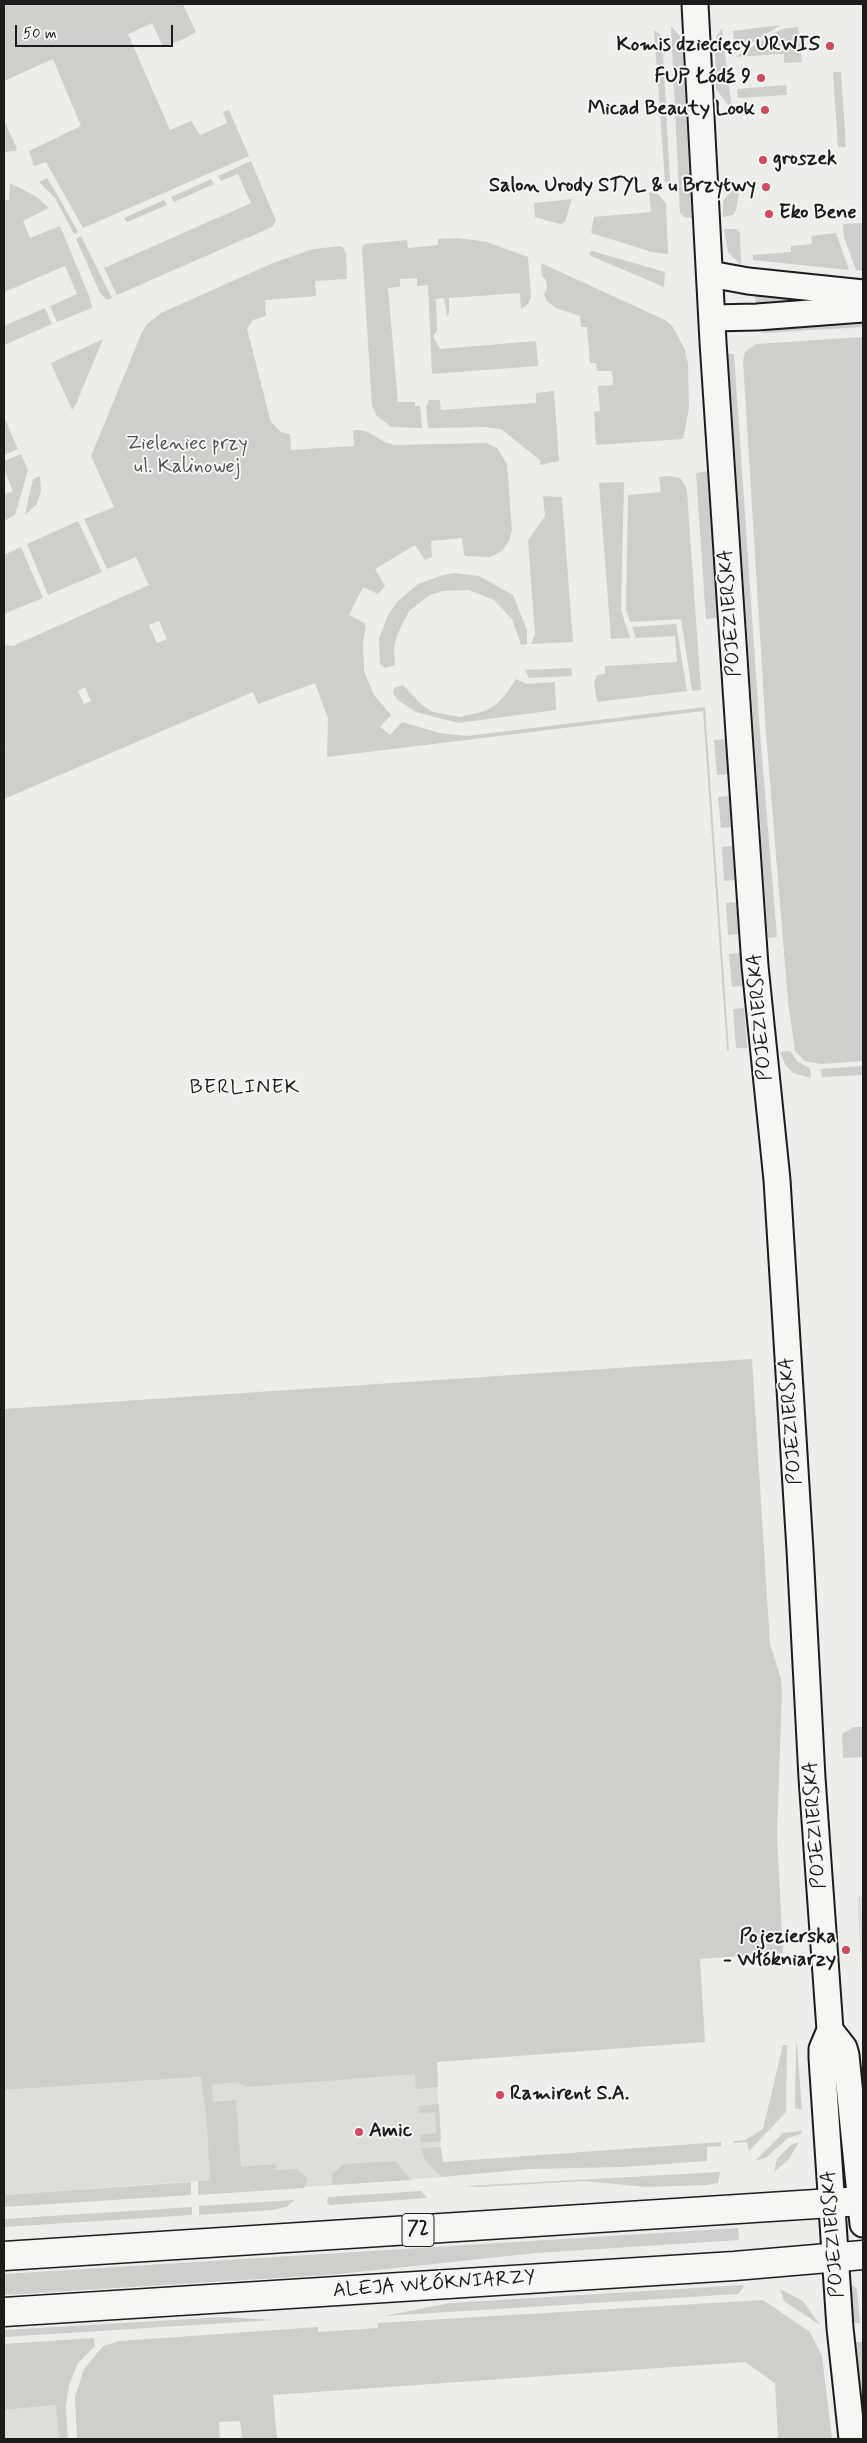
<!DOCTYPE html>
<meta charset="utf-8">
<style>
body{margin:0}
#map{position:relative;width:867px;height:2443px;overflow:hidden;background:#edede9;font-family:Mynerve,sans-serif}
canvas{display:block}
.frame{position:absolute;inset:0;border:5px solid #1c1c1c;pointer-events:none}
.scale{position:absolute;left:15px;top:25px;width:158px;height:22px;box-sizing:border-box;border:2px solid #1c1c1c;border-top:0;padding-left:6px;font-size:15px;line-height:18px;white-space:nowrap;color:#1c1c1c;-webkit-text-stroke:4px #f6f6f2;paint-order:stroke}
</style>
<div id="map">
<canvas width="867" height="2443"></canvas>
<div class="frame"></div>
<div class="scale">50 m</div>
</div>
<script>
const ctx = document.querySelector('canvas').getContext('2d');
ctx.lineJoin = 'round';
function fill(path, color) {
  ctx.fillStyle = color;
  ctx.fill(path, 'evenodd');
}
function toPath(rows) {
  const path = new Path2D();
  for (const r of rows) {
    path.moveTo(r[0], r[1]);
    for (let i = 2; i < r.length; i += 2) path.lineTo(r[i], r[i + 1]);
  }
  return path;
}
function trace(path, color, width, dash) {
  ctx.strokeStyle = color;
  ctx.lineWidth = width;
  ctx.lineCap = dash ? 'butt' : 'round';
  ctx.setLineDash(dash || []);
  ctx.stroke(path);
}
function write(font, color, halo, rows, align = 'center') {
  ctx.font = font + ' Mynerve,sans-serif';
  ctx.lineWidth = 4;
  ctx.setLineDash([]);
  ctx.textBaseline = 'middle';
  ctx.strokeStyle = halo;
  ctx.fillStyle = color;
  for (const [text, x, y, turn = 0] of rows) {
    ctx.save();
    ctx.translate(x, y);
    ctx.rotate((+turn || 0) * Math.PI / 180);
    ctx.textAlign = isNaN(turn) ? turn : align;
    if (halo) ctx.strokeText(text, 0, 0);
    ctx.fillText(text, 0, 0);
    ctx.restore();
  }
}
fill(toPath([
 [863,1896,863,1988,857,1897],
 [436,2062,442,2177,210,2194,209,2180,4,2195,4,2090],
 [57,2405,59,2439,4,2439,4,2410]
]), '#ddddda');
fill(toPath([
 [16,4,183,4,196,32,186,38,163,47,152,23,128,34,170,130,191,121,200,135,227,123,223,112,229,110,249,156,83,228,46,162,34,166,29,151,81,126,53,59,4,81,4,5],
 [781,25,735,53,733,31],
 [671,26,680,36,682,43,692,218,684,217,680,213],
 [798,27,802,62,784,63,784,54,735,57,782,29],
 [722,29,723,37,732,110,716,89,715,44,717,35],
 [654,30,662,36,670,182,665,182],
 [833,72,841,72,846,147,838,147],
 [786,85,787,95,738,98,737,89],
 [4,120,17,149,16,151,4,152],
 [251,161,276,221,272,227,117,295,104,268,251,203,238,174,221,181,218,176],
 [47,178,57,194,78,232,74,234,55,198,39,182],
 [211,179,214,184,174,202,171,197],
 [10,183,37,197,49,208,23,221,30,238,60,226,90,298,92,308,57,322,50,306,77,294,65,266,4,292,4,200,9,200],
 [735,187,740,187,736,210,733,215,723,217,723,201],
 [649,192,658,194,666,204,668,254,652,252,591,233,594,217,651,212],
 [572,199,565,222,560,224,535,217,534,203],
 [164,200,167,205,127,222,124,218],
 [863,223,863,271,856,270,844,237,843,224],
 [724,229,736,229,740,233,741,265,728,252],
 [836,233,849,270,753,260,753,255,791,252,791,246,812,244,811,236],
 [81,236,112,298,107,300,100,293,76,239],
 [458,238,487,242,528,257,531,297,528,304,521,309,520,293,449,298,449,314,447,316,444,298,436,299,437,331,433,336,440,349,536,341,538,366,432,374,428,285,417,286,417,278,400,279,400,287,388,288,398,402,415,402,415,406,420,406,422,428,391,427,377,416,372,405,362,248,364,244,407,240,408,248,438,245,438,239],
 [342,246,346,253,347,279,315,281,316,296,265,300,266,316,253,320,247,329,271,422,281,432,290,434,291,450,354,446,353,430,358,430,368,432,386,443,395,445,486,443,497,448,507,464,512,530,509,541,502,551,490,557,466,556,464,554,462,538,431,541,432,557,425,560,415,545,375,569,385,586,378,594,363,587,349,615,364,623,366,627,363,642,364,671,374,695,391,715,380,727,390,735,402,722,440,733,467,736,705,707,729,1050,727,1051,703,711,327,757,328,718,315,683,258,704,253,692,4,799,4,752,6,750,4,745,4,645,13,646,149,585,136,557,107,569,84,519,114,507,91,456,142,332,147,324,161,313,273,263,313,249],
 [159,621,167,639,157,643,149,625],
 [85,687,91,701,84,704,78,691],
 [592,251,665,272,664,287,591,256,589,253],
 [541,263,665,320,673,327,685,350,688,364,689,408,683,439,596,445,594,412,600,411,598,386,613,385,612,371,597,371,596,363,590,363,587,327,581,327,580,316,556,308,547,301,544,294,547,289,546,280,542,276],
 [755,293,820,300,756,309],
 [45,308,52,324,4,345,4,326],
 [863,319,863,327,764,333,758,329],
 [863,337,863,1061,821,1064,805,1061,795,1051,788,1001,766,733,743,361,745,352,756,344],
 [103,339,76,404,72,410,51,363],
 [728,354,734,354,760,733,777,937,768,938],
 [554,391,559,461,540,465,540,460,501,429,485,427,428,428,426,405,428,405,428,400,440,400,441,410,536,403,536,393],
 [4,417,18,449,4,455],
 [21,454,28,470,15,515,4,521,4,495,13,491,4,469,4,461],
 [707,471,717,618,706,619,696,473],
 [40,476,41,491,37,504,25,515,33,479],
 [669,476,680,478,685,485,687,492,701,690,692,691,681,619,630,622,626,609,628,495,661,492,659,477],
 [624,482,621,610,630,638,611,639,599,483],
 [543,496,562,497,573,642,531,644,535,635,528,540,545,516],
 [78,521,102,572,48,595,27,544],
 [21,547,43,598,4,614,4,555],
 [453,573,479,576,513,595,527,630,527,644,521,645,512,619,494,600,469,590,443,591,430,595,409,611,397,635,394,648,395,665,385,668,380,664,379,639,388,615,397,602,418,584,440,576],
 [676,624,687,691,597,702,594,682,597,675,605,674,605,666,677,662,675,636,636,638,632,627],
 [571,668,572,676,529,678,525,670],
 [516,679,526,684,555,682,556,710,458,723,416,712,399,701,393,694,394,688,403,685,422,705,433,712,460,717,485,711,497,704,506,694],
 [725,739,728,774,717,775,714,740],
 [729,796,731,827,721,828,718,797],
 [733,846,735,880,724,881,722,847],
 [736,902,739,934,728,935,726,903],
 [740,953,742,986,732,987,729,954],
 [744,1008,747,1048,736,1048,733,1009],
 [790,1051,798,1062,810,1068,811,1078,793,1073,785,1064,780,1052],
 [863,1066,863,1075,822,1077,821,1069],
 [752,1359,770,1644,781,1679,782,1690,777,1835,783,1953,700,1959,705,2042,437,2062,438,2087,416,2089,415,2074,247,2087,236,2082,212,2085,213,2102,236,2100,241,2167,275,2164,276,2170,298,2169,308,2179,304,2188,198,2195,198,2181,210,2180,207,2123,201,2077,4,2090,4,1409],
 [854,1727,863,1727,863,1757,843,1758,842,1734],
 [796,2044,797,2044,802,2110,795,2108],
 [783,2045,787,2045,786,2112,749,2151,747,2142,734,2143,734,2141,745,2140,763,2129],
 [439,2104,441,2141,421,2143,420,2135,436,2133,435,2112,419,2113,418,2106],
 [802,2131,801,2134,788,2138,767,2157,755,2161,783,2133],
 [721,2142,721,2146,707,2147,707,2161,624,2167,529,2169,442,2177,426,2162,421,2148,441,2147,443,2162],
 [799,2142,789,2159,774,2172,777,2159,791,2145],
 [396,2161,411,2180,332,2185,332,2175,344,2164],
 [720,2172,718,2183,707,2185,646,2187,584,2181,479,2187,466,2186],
 [191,2182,191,2195,4,2207,4,2195],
 [421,2191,427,2198,330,2205,327,2202,328,2197],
 [295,2200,286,2207,272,2210,199,2215,199,2206],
 [192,2207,192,2215,4,2227,4,2219],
 [738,2228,739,2240,536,2253,340,2274,4,2295,4,2274],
 [743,2285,743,2288,738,2294,384,2316,450,2303],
 [854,2286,857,2290,860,2323,851,2323,850,2287],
 [780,2289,803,2301,820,2325,784,2301],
 [763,2300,810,2332,822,2356,832,2439,778,2439,775,2383,745,2362,273,2395,277,2439,242,2439,240,2421,219,2422,220,2439,77,2439,75,2397,84,2369,103,2346,120,2341,318,2327,318,2332,378,2328,378,2323],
 [223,2317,274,2320,4,2337,4,2330],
 [94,2338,95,2346,78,2363,69,2385,66,2406,68,2439,59,2439,56,2405,4,2410,4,2344],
 [853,2342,862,2342,863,2439]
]), '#cececb');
const tertiary = toPath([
 [695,4,713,342,739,733,755,966,777,1180,800,1550,812,1778,830,2030,822,2049,822,2058,840,2328,852,2439],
 [710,274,748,281,863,293],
 [712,318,757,317,863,309],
 [830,2030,844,2048,846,2055,863,2224]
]);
const primary = toPath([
 [4,2256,863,2201],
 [4,2312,734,2266,863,2255]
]);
trace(tertiary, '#1c1c1c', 29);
trace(primary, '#1c1c1c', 31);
trace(tertiary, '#f6f6f2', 25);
trace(primary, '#f6f6f2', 28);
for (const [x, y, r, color] of [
 [830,46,5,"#d1495b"],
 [761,78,5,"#d1495b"],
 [765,110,5,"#d1495b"],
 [763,160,5,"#d1495b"],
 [766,187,5,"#d1495b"],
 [769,214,5,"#d1495b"],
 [846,1950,5,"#d1495b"],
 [500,2095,5,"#d1495b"],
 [359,2132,5,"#d1495b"]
]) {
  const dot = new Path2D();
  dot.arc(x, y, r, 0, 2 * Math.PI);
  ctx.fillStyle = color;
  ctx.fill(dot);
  trace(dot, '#f6f6f2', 2);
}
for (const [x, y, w] of [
 [418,2230,32]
]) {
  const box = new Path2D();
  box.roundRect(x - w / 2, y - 16.5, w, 33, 4);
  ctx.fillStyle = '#f6f6f2';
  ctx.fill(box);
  trace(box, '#1c1c1c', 1);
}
write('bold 19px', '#1c1c1c', null, [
 ["72",418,2230]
]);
write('bold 20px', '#1c1c1c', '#f6f6f2', [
 ["Komis dziecięcy URWIS",820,46],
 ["FUP Łódź 9",751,78],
 ["Micad Beauty Look",755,110],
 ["groszek",773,160,"left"],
 ["Salon Urody STYL & u Brzytwy",756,187],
 ["Eko Bene",779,214,"left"],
 ["Pojezierska",836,1938],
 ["- Włókniarzy",836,1961],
 ["Ramirent S.A.",510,2095,"left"],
 ["Amic",369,2132,"left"]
], 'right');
write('20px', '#515151', '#f6f6f2', [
 ["Zieleniec przy",187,445],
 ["ul. Kalinowej",187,468]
]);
write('20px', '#1c1c1c', '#f6f6f2', [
 ["POJEZIERSKA",731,613,-94],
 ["POJEZIERSKA",761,1017,-95],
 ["POJEZIERSKA",792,1421,-94],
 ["POJEZIERSKA",816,1825,-94],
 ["POJEZIERSKA",834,2234,-94],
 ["ALEJA WŁÓKNIARZY",434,2285,-4]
]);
ctx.letterSpacing = '1px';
write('21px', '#1c1c1c', '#f6f6f2', [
 ["BERLINEK",245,1089]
]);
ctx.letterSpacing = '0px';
</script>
